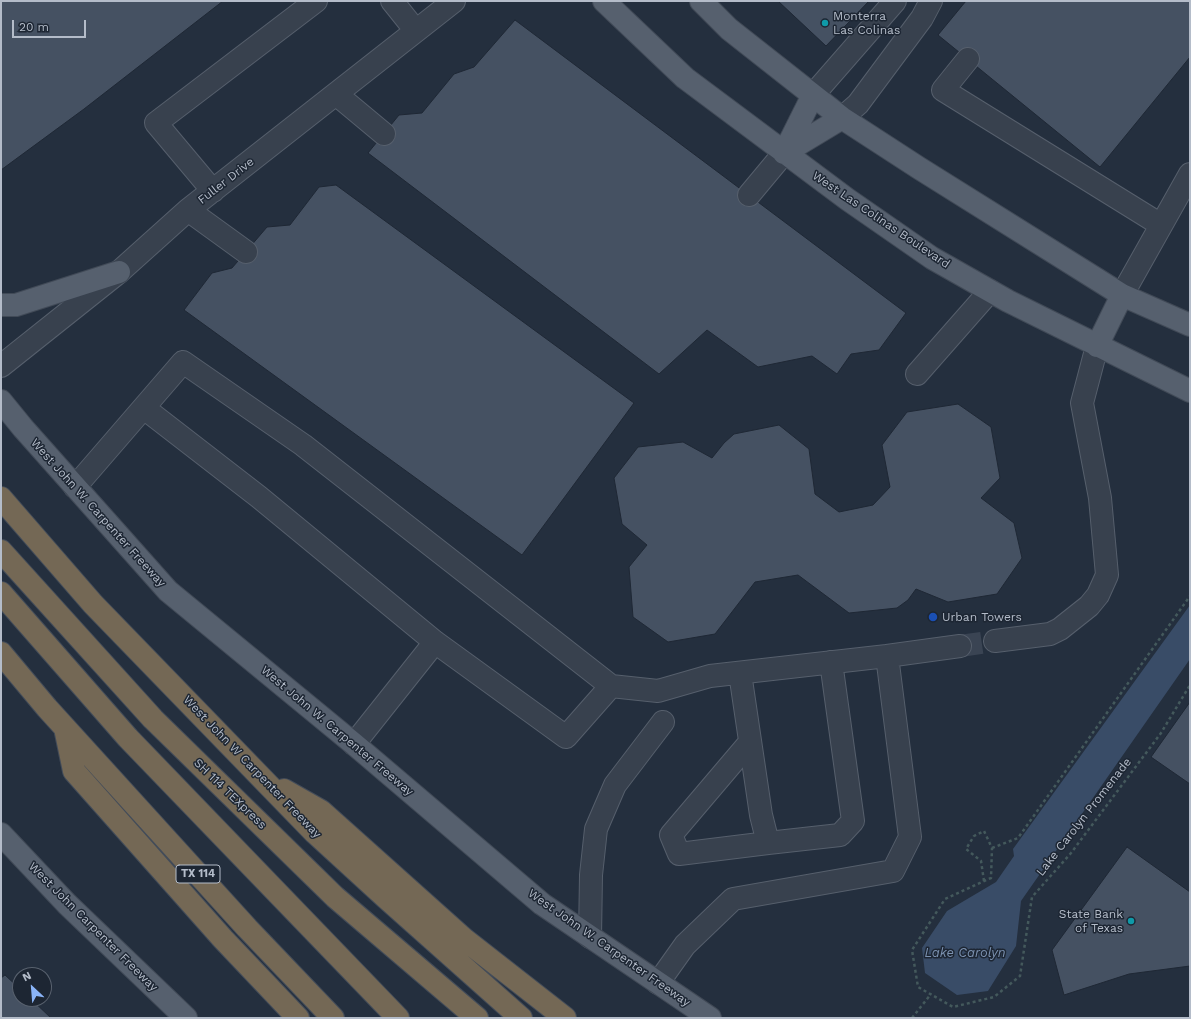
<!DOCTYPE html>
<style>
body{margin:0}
#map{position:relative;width:1191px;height:1019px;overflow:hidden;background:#242f3e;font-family:"Work Sans",sans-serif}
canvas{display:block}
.frame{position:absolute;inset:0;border:2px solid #b4bcc9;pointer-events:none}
.north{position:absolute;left:12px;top:967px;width:40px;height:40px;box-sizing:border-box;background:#1d2633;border:1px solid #59626f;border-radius:50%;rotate:334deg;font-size:11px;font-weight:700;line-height:16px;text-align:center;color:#b4bcc9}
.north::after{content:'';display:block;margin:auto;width:14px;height:18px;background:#8ab4f8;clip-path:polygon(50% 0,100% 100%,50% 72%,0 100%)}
.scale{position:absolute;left:12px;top:20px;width:74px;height:18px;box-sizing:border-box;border:2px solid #b4bcc9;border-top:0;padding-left:5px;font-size:12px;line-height:14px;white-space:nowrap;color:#b4bcc9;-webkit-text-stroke:3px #1d2633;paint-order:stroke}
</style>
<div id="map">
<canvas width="1191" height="1019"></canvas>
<div class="frame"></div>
<div class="north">N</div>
<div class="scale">20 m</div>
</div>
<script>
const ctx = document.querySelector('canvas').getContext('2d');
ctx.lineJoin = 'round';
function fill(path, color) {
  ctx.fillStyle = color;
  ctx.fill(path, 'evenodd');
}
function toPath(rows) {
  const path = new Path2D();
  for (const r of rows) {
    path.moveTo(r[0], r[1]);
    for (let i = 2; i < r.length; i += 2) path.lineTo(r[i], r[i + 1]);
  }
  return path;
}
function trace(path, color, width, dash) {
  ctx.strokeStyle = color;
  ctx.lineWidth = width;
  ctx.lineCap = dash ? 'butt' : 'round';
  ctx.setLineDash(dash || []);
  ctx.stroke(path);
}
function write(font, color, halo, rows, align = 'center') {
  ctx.font = font + ' "Work Sans",sans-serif';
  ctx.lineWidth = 3;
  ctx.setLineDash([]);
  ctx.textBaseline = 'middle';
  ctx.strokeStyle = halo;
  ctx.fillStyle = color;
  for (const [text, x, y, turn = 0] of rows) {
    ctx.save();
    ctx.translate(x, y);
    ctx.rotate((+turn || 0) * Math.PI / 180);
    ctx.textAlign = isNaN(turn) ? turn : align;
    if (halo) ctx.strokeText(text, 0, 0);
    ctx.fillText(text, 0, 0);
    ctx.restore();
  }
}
fill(toPath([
 [1190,605,1190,659,1021,901,1016,946,988,991,957,995,925,973,922,948,947,911,996,882,1014,856,1013,849]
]), '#394c67');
const building = toPath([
 [1,1,223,1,84,109,1,170,1,1],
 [778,1,869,1,826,46,778,1],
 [966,1,1190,1,1190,57,1100,167,938,35,966,1],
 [515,20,906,313,879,350,851,354,837,374,812,356,758,367,707,330,659,374,368,153,399,115,422,113,454,74,474,67,515,20],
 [336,185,634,403,522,555,184,310,212,273,232,268,267,227,290,225,319,187,336,185],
 [958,404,991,427,1000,478,981,498,1014,523,1022,558,997,594,948,602,916,589,908,600,897,608,849,613,798,575,755,582,715,634,668,642,633,617,629,567,647,545,622,524,614,478,638,447,683,442,712,458,724,443,734,434,779,425,809,449,815,494,839,512,873,505,890,487,882,445,907,412,958,404],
 [1190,702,1190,784,1151,757,1190,702],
 [1127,847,1190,892,1190,966,1129,974,1064,995,1052,950,1127,847],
 [5,975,20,989,20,999,31,999,51,1018,1,1018,1,978,5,975]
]);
fill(building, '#455162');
trace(building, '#1f2835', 1);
trace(toPath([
 [960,646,995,641]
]), '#3a4453', 22, [22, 11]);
const minor = toPath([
 [392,1,416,31],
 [968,59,943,90,1161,225],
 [336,94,384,134],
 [813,95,895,1],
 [842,118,858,104,922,18,931,1],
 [213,191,156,123,316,1],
 [749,195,784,153],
 [188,210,246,252],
 [1122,295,1190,174],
 [1,366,119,272,188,210,454,1],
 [917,374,990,291],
 [144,408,259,497,435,642,566,737,611,686],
 [75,487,183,362,303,445,611,686,658,691,710,676,887,656],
 [995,641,1050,634,1060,629,1089,606,1098,595,1107,575,1100,498,1082,403,1097,346],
 [740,673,761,815,768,843,840,835,853,821,831,662],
 [750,742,671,835,679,854,768,843],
 [354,744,435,642],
 [590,937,591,875,596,829,615,785,663,722],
 [658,983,685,945,733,899,893,871,910,837,887,656,960,646]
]);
const major = toPath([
 [604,1,685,78,847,199,932,258,1008,301,1190,391],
 [701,1,729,29,842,118,919,168,1122,295,1190,325],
 [784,153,842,118],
 [784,153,813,95],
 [1,305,16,305,119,272],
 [1097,346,1122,295],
 [1,401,23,428,168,591,354,744,542,904,710,1018],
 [1,834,67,904,186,1018]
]);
const highway = toPath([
 [1,498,93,604,315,833,386,898,521,1018],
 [1,551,153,719,335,897,477,1018],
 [1,593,128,738,398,1018],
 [1,653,47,708,247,928,333,1018],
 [65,728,74,771,223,939,298,1018],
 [284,790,321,811,464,939,565,1018]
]);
trace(minor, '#565f6c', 24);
trace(major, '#414a57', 24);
trace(highway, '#434c59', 24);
trace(toPath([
 [992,848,1018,838,1190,596],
 [984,881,981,861,966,849,974,836,984,831,992,848,991,878,984,881,945,899,912,950,918,987,953,1007,994,997,1020,976,1032,897,1071,853,1161,733,1190,685],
 [912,1018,931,994]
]), '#44595c', 2.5, [3, 3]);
trace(minor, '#38414e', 22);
trace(major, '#56606e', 22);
trace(highway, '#746855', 22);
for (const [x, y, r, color] of [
 [825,23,4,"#0f9aa8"],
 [933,617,5,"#1a4fb4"],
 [1131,921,4,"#0f9aa8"]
]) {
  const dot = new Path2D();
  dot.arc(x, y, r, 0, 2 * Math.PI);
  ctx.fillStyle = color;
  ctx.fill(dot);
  trace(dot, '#1d2633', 1.5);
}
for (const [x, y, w] of [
 [198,874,44]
]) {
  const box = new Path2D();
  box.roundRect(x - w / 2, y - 9, w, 18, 3);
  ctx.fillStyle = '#1d2633';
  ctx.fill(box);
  trace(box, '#b4bcc9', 1);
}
write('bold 11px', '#b4bcc9', null, [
 ["TX 114",198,874]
]);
write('12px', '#b4bcc9', '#1d2633', [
 ["Monterra",833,16],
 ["Las Colinas",833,30],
 ["Urban Towers",942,617],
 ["State Bank",1123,914,"right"],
 ["of Texas",1123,928,"right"]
], 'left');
write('12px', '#b4bcc9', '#1d2633', [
 ["Fuller Drive",226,181,-38],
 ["West Las Colinas Boulevard",881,220,34],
 ["West John W. Carpenter Freeway",98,513,48],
 ["West John W. Carpenter Freeway",337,731,40],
 ["West John W Carpenter Freeway",252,767,46],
 ["SH 114 TEXpress",230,794,44],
 ["Lake Carolyn Promenade",1084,817,-52],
 ["West John Carpenter Freeway",93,927,45],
 ["West John W. Carpenter Freeway",609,948,35]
]);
write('italic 13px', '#7c92b1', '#1d2633', [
 ["Lake Carolyn",965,953]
]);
</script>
